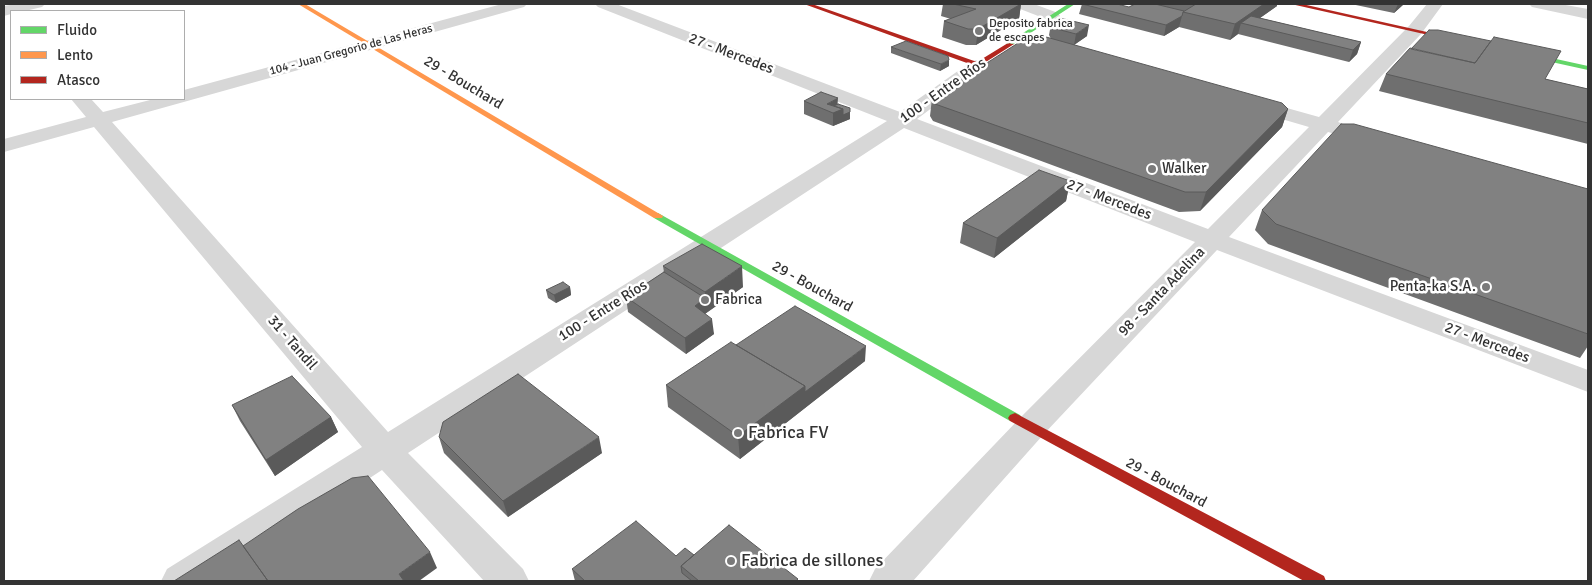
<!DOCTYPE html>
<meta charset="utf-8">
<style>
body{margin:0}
#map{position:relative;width:1592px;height:585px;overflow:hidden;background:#fff;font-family:Signika,sans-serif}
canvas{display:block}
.frame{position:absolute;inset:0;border:5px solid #333;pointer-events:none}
.legend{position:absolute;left:10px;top:10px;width:175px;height:90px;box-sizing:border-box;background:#fff;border:1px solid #adadad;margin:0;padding:6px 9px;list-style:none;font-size:15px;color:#333}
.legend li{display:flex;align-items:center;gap:10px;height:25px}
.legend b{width:25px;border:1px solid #adadad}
</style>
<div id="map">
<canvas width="1592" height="585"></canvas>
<div class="frame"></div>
<ul class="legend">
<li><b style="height:6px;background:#63d668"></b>Fluido</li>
<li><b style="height:6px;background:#ff974d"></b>Lento</li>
<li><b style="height:6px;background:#b3261e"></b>Atasco</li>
</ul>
</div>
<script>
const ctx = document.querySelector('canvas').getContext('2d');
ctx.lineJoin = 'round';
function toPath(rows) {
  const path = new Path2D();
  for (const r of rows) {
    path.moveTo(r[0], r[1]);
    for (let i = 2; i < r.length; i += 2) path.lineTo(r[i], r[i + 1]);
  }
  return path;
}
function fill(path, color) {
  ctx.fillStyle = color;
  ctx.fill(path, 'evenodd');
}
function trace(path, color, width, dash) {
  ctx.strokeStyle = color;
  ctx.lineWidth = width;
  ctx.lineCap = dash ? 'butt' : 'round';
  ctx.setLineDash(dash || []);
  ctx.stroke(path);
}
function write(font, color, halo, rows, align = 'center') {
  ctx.font = font + ' Signika,sans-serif';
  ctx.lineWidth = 5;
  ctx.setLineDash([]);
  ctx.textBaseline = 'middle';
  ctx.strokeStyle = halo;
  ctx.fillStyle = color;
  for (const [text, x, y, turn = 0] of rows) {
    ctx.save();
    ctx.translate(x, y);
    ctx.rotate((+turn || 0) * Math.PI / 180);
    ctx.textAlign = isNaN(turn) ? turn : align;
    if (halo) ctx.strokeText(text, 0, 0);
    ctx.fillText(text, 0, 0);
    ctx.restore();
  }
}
fill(toPath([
 [16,4,45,4,42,7,25,11,11,11,11,14,4,16,4,6,16,4],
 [502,4,527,4,524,7,112,122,388,432,887,121,598,7,595,4,616,4,900,112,972,61,978,60,984,61,987,65,984,69,917,119,1208,229,1309,127,1244,108,1241,104,1244,100,1251,98,1319,117,1409,26,1427,4,1443,4,1421,34,1338,122,1346,125,1349,129,1346,133,1339,135,1328,132,1229,237,1588,370,1588,392,1217,250,1043,435,913,581,869,581,875,569,1019,419,1195,242,904,128,408,453,523,569,529,581,484,581,382,470,213,581,161,581,167,569,362,447,94,127,4,152,4,139,86,117,71,99,91,99,103,112,154,99,184,99,184,90,502,4],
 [1012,4,1034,4,1058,13,1060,16,1058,19,1052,21,1046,19,1015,7,1012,4],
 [1529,4,1560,4,1588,9,1588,19,1532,7,1529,4]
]), '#d7d7d7');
fill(toPath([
 [1068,4,1075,4,1012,45,1006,44,1068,4],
 [1515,50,1588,66,1588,70,1515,54,1515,50],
 [658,213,1020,415,1022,418,1020,421,1010,421,654,218,653,216,654,214,658,213]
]), '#63d668');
fill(toPath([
 [298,4,305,4,663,216,662,218,654,218,298,4]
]), '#ff974d');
fill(toPath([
 [804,4,812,4,977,62,1008,43,1014,44,978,67,804,4],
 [1291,4,1302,4,1467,41,1464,43,1291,4],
 [1015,413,1324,576,1326,581,1304,581,1010,421,1008,418,1010,415,1015,413]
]), '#b3261e');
fill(toPath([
 [943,4,1021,4,1019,19,976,45,966,45,942,37,944,21,951,19,941,16],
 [1082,4,1129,7,1135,4,1277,4,1277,6,1260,18,1361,42,1357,54,1349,62,1238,34,1230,40,1179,27,1164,36,1079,14],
 [1351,4,1404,4,1394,13],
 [1051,24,1087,36,1074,45,1288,109,1282,127,1200,211,1179,212,933,121,930,116,932,98,1051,39,1049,35],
 [891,47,949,66,940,71,891,53],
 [1386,74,1545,79,1588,89,1588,144,1379,91],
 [804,101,838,104,850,119,833,126,804,114],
 [1070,181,1066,201,994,258,960,243,963,223],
 [1262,210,1588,334,1588,346,1580,358,1268,244,1255,230],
 [663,266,743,287,705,314,714,334,686,354,628,312,626,297,664,272],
 [570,287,571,295,556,303,548,298,546,290],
 [736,345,865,361,740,459,668,407,666,385],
 [232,405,331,417,338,432,275,476,240,421],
 [439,437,602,453,508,517,444,453],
 [694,555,798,579,798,581,575,581,572,569,676,556]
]), '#6f6f6f');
fill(toPath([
 [1021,4,1019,19,976,45,978,29],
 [1264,4,1277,4,1277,6,1250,25,1241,23,1238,34,1230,40,1235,24],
 [1398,4,1404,4,1394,13],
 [1182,16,1179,27,1164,36,1166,25],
 [1089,25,1087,36,1074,45,1076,34],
 [1361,42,1357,54,1349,62,1353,50],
 [949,60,949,66,940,71,941,64],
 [838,98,837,111,827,104],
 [843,109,850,112,850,119,833,126,833,113],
 [1288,109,1282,127,1200,211,1206,192],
 [1070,181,1066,201,994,258,997,238],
 [742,266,743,287,706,313,697,321,695,306,705,298,705,292],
 [570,287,571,295,556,303,554,295],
 [712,319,714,334,686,354,685,338],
 [866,346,865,361,805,408,805,392],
 [805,386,805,408,740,459,738,436],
 [331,417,338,432,275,476,266,460],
 [599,437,602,453,508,517,503,501],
 [430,552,437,568,419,581,402,581,399,574]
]), '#5a5a5a');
const building = toPath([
 [953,4,1021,4,978,29,968,29,944,21,976,9,953,4],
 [1082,4,1117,4,1129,7,1135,4,1155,4,1184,11,1183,12,1182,16,1166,25,1082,4],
 [1196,4,1264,4,1235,24,1183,12,1196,4],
 [1251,16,1361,42,1353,50,1241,23,1251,16],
 [1060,18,1089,25,1076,34,1053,28,1051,24,1060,18],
 [1429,30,1438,30,1491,41,1475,63,1411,49,1429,30],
 [1039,35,1282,103,1288,109,1206,192,1185,192,935,104,932,98,1029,36,1039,35],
 [1494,37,1561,51,1545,79,1588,89,1588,123,1386,74,1410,48,1475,63,1494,37],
 [906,41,948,56,949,60,941,64,891,47,906,41],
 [821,92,838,98,827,104,843,109,833,113,804,101,821,92],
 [838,104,850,108,850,112,843,115,843,109,834,106,838,104],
 [1341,124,1354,124,1588,189,1588,334,1276,224,1262,210,1341,124],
 [1039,170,1070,181,997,238,963,223,1039,170],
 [702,244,742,266,705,292,663,266,702,244],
 [664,272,705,298,695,306,712,319,685,338,626,297,664,272],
 [563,282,570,287,554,295,546,290,563,282],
 [795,306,866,346,805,392,805,386,736,345,795,306],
 [731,342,805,386,738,436,666,385,731,342],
 [518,374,599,437,503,501,439,437,443,422,518,374],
 [292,376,331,417,266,460,232,405,292,376],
 [368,476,430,552,399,574,404,581,268,581,243,546,298,509,352,478,368,476],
 [636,521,676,556,685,548,694,555,681,566,682,573,692,581,585,581,572,569,636,521],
 [729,525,798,579,796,581,699,581,681,566,729,525],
 [239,540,268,581,174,581,239,540]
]);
fill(building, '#818181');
trace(building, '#5a5a5a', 1);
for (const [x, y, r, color] of [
 [979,31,5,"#7a7a7a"],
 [1152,169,5,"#7a7a7a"],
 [1486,287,5,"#7a7a7a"],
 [705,300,5,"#7a7a7a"],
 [738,433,5,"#7a7a7a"],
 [731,561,5,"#7a7a7a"]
]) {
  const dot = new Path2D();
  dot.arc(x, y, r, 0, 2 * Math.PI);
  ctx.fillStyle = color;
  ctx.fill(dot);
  trace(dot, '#fff', 2);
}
write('12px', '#333', '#fff', [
 ["Deposito fabrica",989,24],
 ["de escapes",989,38]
], 'left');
write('12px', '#333', '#fff', [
 ["104 - Juan Gregorio de Las Heras",351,50,-15]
]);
write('15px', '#333', '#fff', [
 ["27 - Mercedes",731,54,21],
 ["29 - Bouchard",463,83,31],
 ["100 - Entre Ríos",943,91,-35],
 ["27 - Mercedes",1109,200,21],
 ["29 - Bouchard",812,287,29],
 ["98 - Santa Adelina",1162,292,-46],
 ["100 - Entre Ríos",603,311,-32],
 ["31 - Tandil",292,343,49],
 ["27 - Mercedes",1487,343,21],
 ["29 - Bouchard",1166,483,28]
]);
write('15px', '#333', '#fff', [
 ["Walker",1162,169],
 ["Penta-ka S.A.",1476,287,"right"],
 ["Fabrica",715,300]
], 'left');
write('18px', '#333', '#fff', [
 ["Fabrica FV",748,433],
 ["Fabrica de sillones",741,561]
], 'left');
</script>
